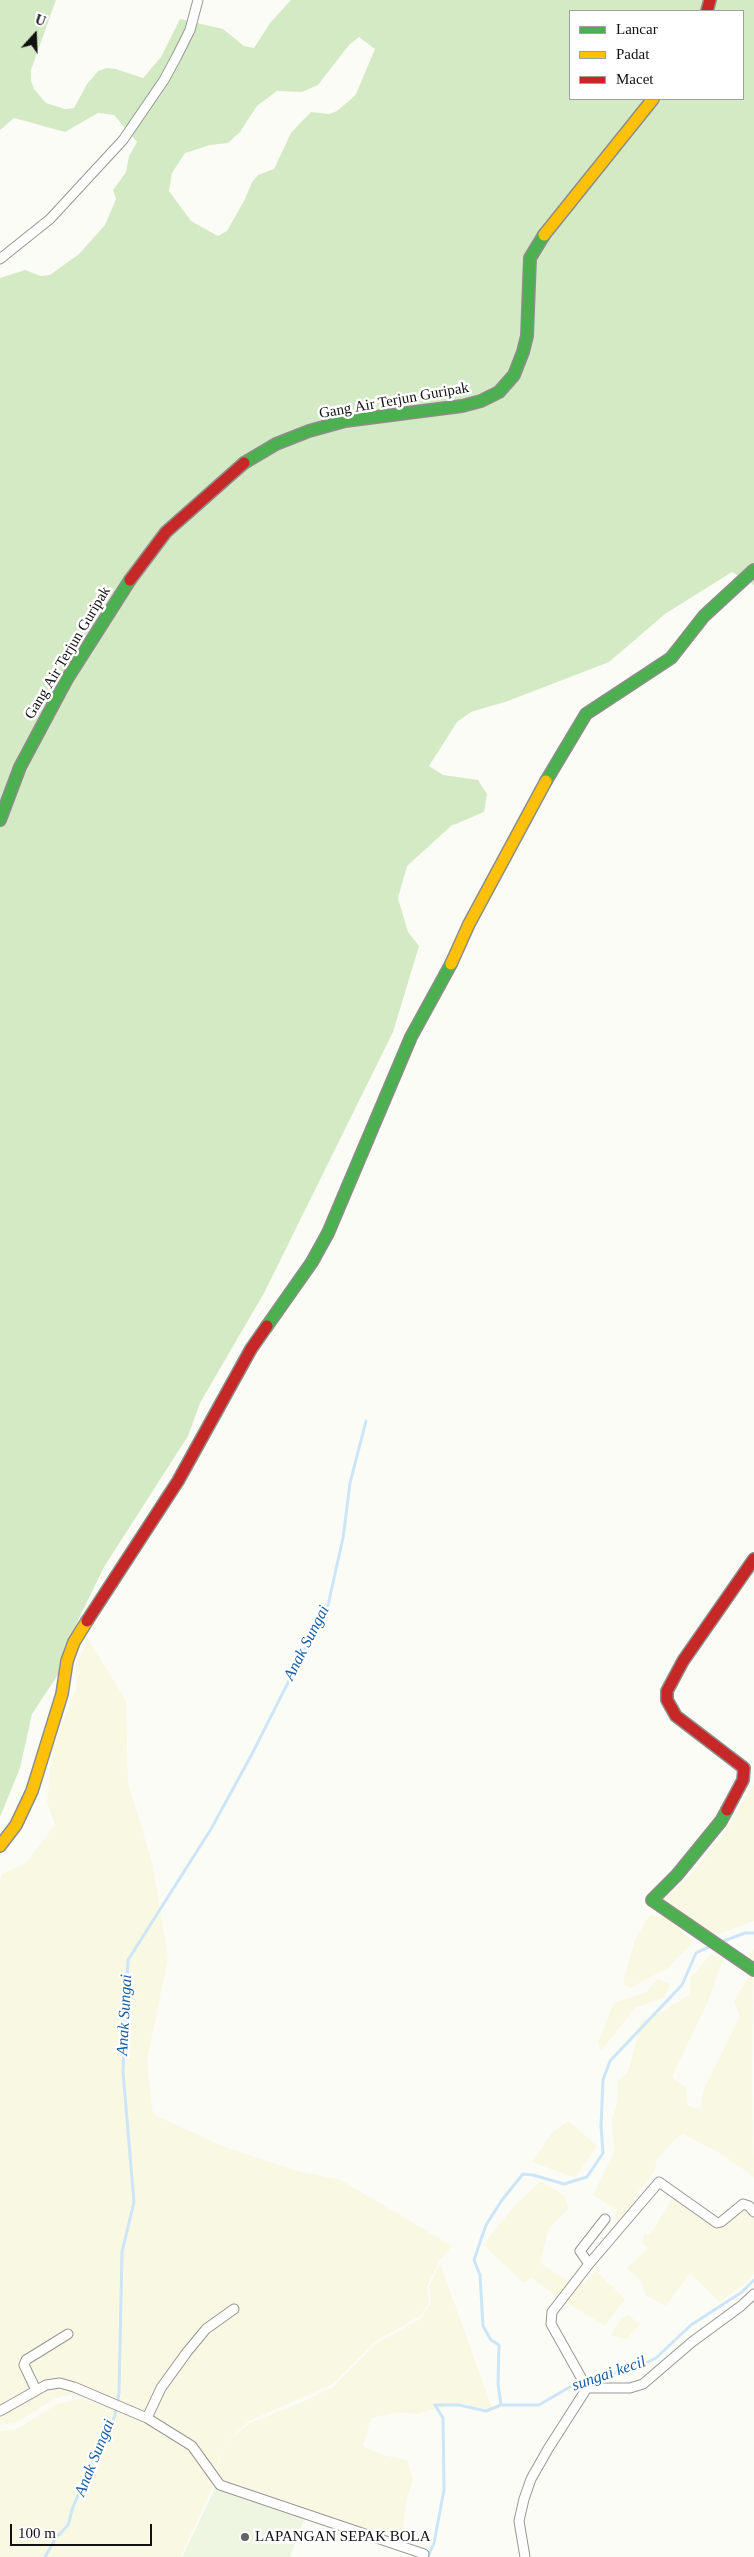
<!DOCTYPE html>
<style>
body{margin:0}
#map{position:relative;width:754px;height:2557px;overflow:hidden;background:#fcfcf7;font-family:Georgia,serif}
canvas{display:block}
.legend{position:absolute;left:569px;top:10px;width:175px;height:90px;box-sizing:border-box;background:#fff;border:1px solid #a0a0a0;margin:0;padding:6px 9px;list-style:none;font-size:15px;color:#111}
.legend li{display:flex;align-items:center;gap:10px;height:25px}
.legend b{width:25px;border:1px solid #a0a0a0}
.north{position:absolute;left:10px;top:10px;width:50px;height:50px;-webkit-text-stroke:4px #fff;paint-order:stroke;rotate:20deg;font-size:14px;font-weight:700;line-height:20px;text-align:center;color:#111}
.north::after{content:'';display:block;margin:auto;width:18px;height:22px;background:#111;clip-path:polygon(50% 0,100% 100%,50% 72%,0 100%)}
.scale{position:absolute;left:10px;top:2524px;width:142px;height:22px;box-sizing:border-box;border:2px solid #111;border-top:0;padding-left:6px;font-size:15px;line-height:18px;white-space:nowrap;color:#111;-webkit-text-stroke:4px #fff;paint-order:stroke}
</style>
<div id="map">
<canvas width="754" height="2557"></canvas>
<ul class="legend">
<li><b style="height:6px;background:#4caf50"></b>Lancar</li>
<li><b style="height:6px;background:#ffc107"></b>Padat</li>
<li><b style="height:6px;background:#c62828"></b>Macet</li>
</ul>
<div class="north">U</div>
<div class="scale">100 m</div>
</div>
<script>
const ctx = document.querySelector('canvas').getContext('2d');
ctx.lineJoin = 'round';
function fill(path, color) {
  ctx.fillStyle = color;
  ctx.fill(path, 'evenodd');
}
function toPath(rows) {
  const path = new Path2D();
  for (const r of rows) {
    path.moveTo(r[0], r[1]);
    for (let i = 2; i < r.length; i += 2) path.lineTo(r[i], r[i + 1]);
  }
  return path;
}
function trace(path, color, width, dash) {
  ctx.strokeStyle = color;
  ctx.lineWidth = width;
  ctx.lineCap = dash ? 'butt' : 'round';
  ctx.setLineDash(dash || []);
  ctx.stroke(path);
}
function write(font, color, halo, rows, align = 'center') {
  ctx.font = font + ' Georgia,serif';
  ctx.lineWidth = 5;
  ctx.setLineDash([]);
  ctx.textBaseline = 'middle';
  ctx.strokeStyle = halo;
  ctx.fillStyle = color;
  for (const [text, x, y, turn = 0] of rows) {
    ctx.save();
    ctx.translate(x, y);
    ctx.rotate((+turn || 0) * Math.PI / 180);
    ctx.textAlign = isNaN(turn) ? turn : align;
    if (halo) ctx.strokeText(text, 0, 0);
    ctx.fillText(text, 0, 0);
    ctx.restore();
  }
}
fill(toPath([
 [87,1637,126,1701,128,1783,152,1862,168,1958,147,2061,153,2114,222,2146,294,2170,341,2180,452,2246,440,2260,427,2286,429,2302,420,2316,374,2342,333,2384,249,2421,224,2444,214,2475,192,2443,83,2392,56,2398,15,2423,0,2425,0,1883,2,1874,26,1863,55,1825,47,1802,52,1750,77,1686,75,1666,85,1647],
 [754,1784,754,1921,711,1937,662,1900,688,1877,722,1836],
 [650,1915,672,1918,693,1942,668,1968,630,1988,623,1983,635,1939],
 [754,1949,752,2077,754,2177,723,2155,683,2134,676,2138,657,2160,654,2172,635,2196,633,2211,622,2225,615,2220,616,2209,593,2195,614,2152,612,2119,617,2103,618,2082,629,2070,641,2021,660,2013,690,1994,691,1977,711,1954,723,1959,708,2001,672,2077,686,2088,688,2106,700,2109,704,2089,740,2016,734,2002,749,1976,750,1952],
 [658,1979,670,1984,665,1997,635,2008,601,2051,598,2042,614,2003,646,1992],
 [568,2121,597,2146,575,2178,532,2162,551,2134],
 [541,2181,564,2195,569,2209,549,2228,540,2263,569,2282,584,2284,596,2271,625,2299,605,2326,556,2296,531,2278,524,2283,483,2245,515,2205],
 [673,2197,719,2227,741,2209,750,2211,754,2217,754,2274,746,2283,719,2302,690,2273,666,2306,646,2296,642,2282,627,2268,648,2248,642,2243,644,2234,650,2235],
 [440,2263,492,2408,486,2409,460,2403,416,2414,397,2412,371,2418,363,2446,382,2455,407,2460,413,2480,407,2498,401,2541,398,2542,214,2480,224,2444,250,2423,298,2404,333,2387,374,2345,420,2319,431,2303,429,2287],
 [628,2315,640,2324,627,2339,611,2335,621,2319],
 [82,2398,132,2415,190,2448,205,2469,213,2486,181,2557,0,2557,0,2431,17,2429,57,2404]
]), '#f9f8e3');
fill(toPath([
 [0,0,56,0,31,70,31,81,34,89,46,103,65,109,74,108,87,84,98,71,107,68,116,69,143,78,161,57,180,19,223,29,244,46,254,48,270,23,291,0,754,0,754,585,732,572,665,614,609,662,508,701,471,712,457,722,429,766,443,775,478,780,487,794,484,812,451,826,407,866,398,898,408,932,419,946,393,1032,264,1293,200,1403,188,1436,104,1567,63,1651,67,1661,32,1714,20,1768,0,1817,0,278,25,270,41,276,50,275,79,254,105,225,116,199,113,190,126,172,129,156,137,142,114,115,98,113,65,132,14,118,0,130],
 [570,11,743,11,743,99,570,99],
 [359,37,375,49,356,94,350,100,337,111,329,114,311,112,304,119,291,133,274,169,258,175,252,182,245,199,227,231,218,236,191,221,169,191,172,173,185,153,210,145,228,143,240,132,257,106,277,91,302,92,318,85,349,45]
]), '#d4eac5');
fill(toPath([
 [217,2484,305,2517,290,2557,182,2557]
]), '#eef6e1');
trace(toPath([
 [721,1942,745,1933,754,1933],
 [501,2405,539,2405,580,2381,634,2369,656,2358,691,2325,742,2292,754,2280],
 [45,2557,56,2538,68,2525,73,2507,96,2453,107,2437,115,2415,119,2393,122,2252,134,2202,123,2072,128,1960,211,1829,252,1754,308,1643,326,1614,343,1538,350,1483,366,1421],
 [428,2557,434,2543,444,2490,443,2418,435,2405,459,2405,486,2411,501,2405,498,2384,499,2345,491,2340,483,2326,480,2275,474,2260,486,2225,502,2200,523,2174,533,2175,564,2184,587,2177,603,2153,601,2126,603,2080,610,2061,682,1985,696,1953,711,1946]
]), '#cce6f7', 3);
const street = toPath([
 [0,259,50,219,123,140,164,80,177,56,190,30,198,0],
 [589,2264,580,2251,605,2219],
 [587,2388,551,2324,552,2312,589,2264,659,2182,717,2223,721,2222,743,2204,749,2206,754,2212],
 [36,2390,24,2365,26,2360,68,2334],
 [0,2411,46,2385,60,2383,74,2387,147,2418,192,2446,220,2485,424,2554],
 [147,2418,161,2388,187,2352,206,2329,234,2309],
 [525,2557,519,2521,524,2499,531,2479,548,2449,587,2388,630,2388,643,2384,692,2342,741,2306,754,2294]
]);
const fast = toPath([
 [244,463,276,444,309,431,345,421,462,406,481,401,499,392,514,375,523,352,527,336,530,258,544,235],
 [546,781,586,714,671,658,704,616,754,570],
 [0,820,20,767,67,679,130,580],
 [267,1326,312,1262,328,1233,411,1037,451,964],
 [727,1810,721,1821,677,1875,652,1900,754,1970]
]);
const slow = toPath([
 [544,235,653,99],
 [451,964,469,924,546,781],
 [0,1846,16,1825,32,1791,62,1694,67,1661,74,1642,87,1621]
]);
const jam = toPath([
 [707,11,710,0],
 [130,580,166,532,244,463],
 [87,1621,178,1481,251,1349,267,1326],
 [727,1810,743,1780,744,1768,676,1716,667,1700,667,1691,683,1661,754,1559]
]);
trace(street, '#979795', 11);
trace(fast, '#8d8d8b', 14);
trace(slow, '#8d8d8b', 14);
trace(jam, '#8d8d8b', 14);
trace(street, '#fffffe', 9);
trace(fast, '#4caf50', 11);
trace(slow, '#ffc107', 11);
trace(jam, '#c62828', 11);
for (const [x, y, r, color] of [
 [245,2537,5,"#636362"]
]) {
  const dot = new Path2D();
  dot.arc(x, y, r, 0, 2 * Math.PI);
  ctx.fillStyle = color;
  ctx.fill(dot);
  trace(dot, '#fff', 2);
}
write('15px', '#111', '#fff', [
 ["Gang Air Terjun Guripak",394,401,-10],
 ["Gang Air Terjun Guripak",68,653,-59]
]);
write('15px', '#111', '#fff', [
 ["LAPANGAN SEPAK BOLA",255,2537]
], 'left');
write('italic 16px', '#175ea5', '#fff', [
 ["Anak Sungai",307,1643,-63],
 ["Anak Sungai",125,2015,-87],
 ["sungai kecil",609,2374,-19],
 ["Anak Sungai",95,2458,-68]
]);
</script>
